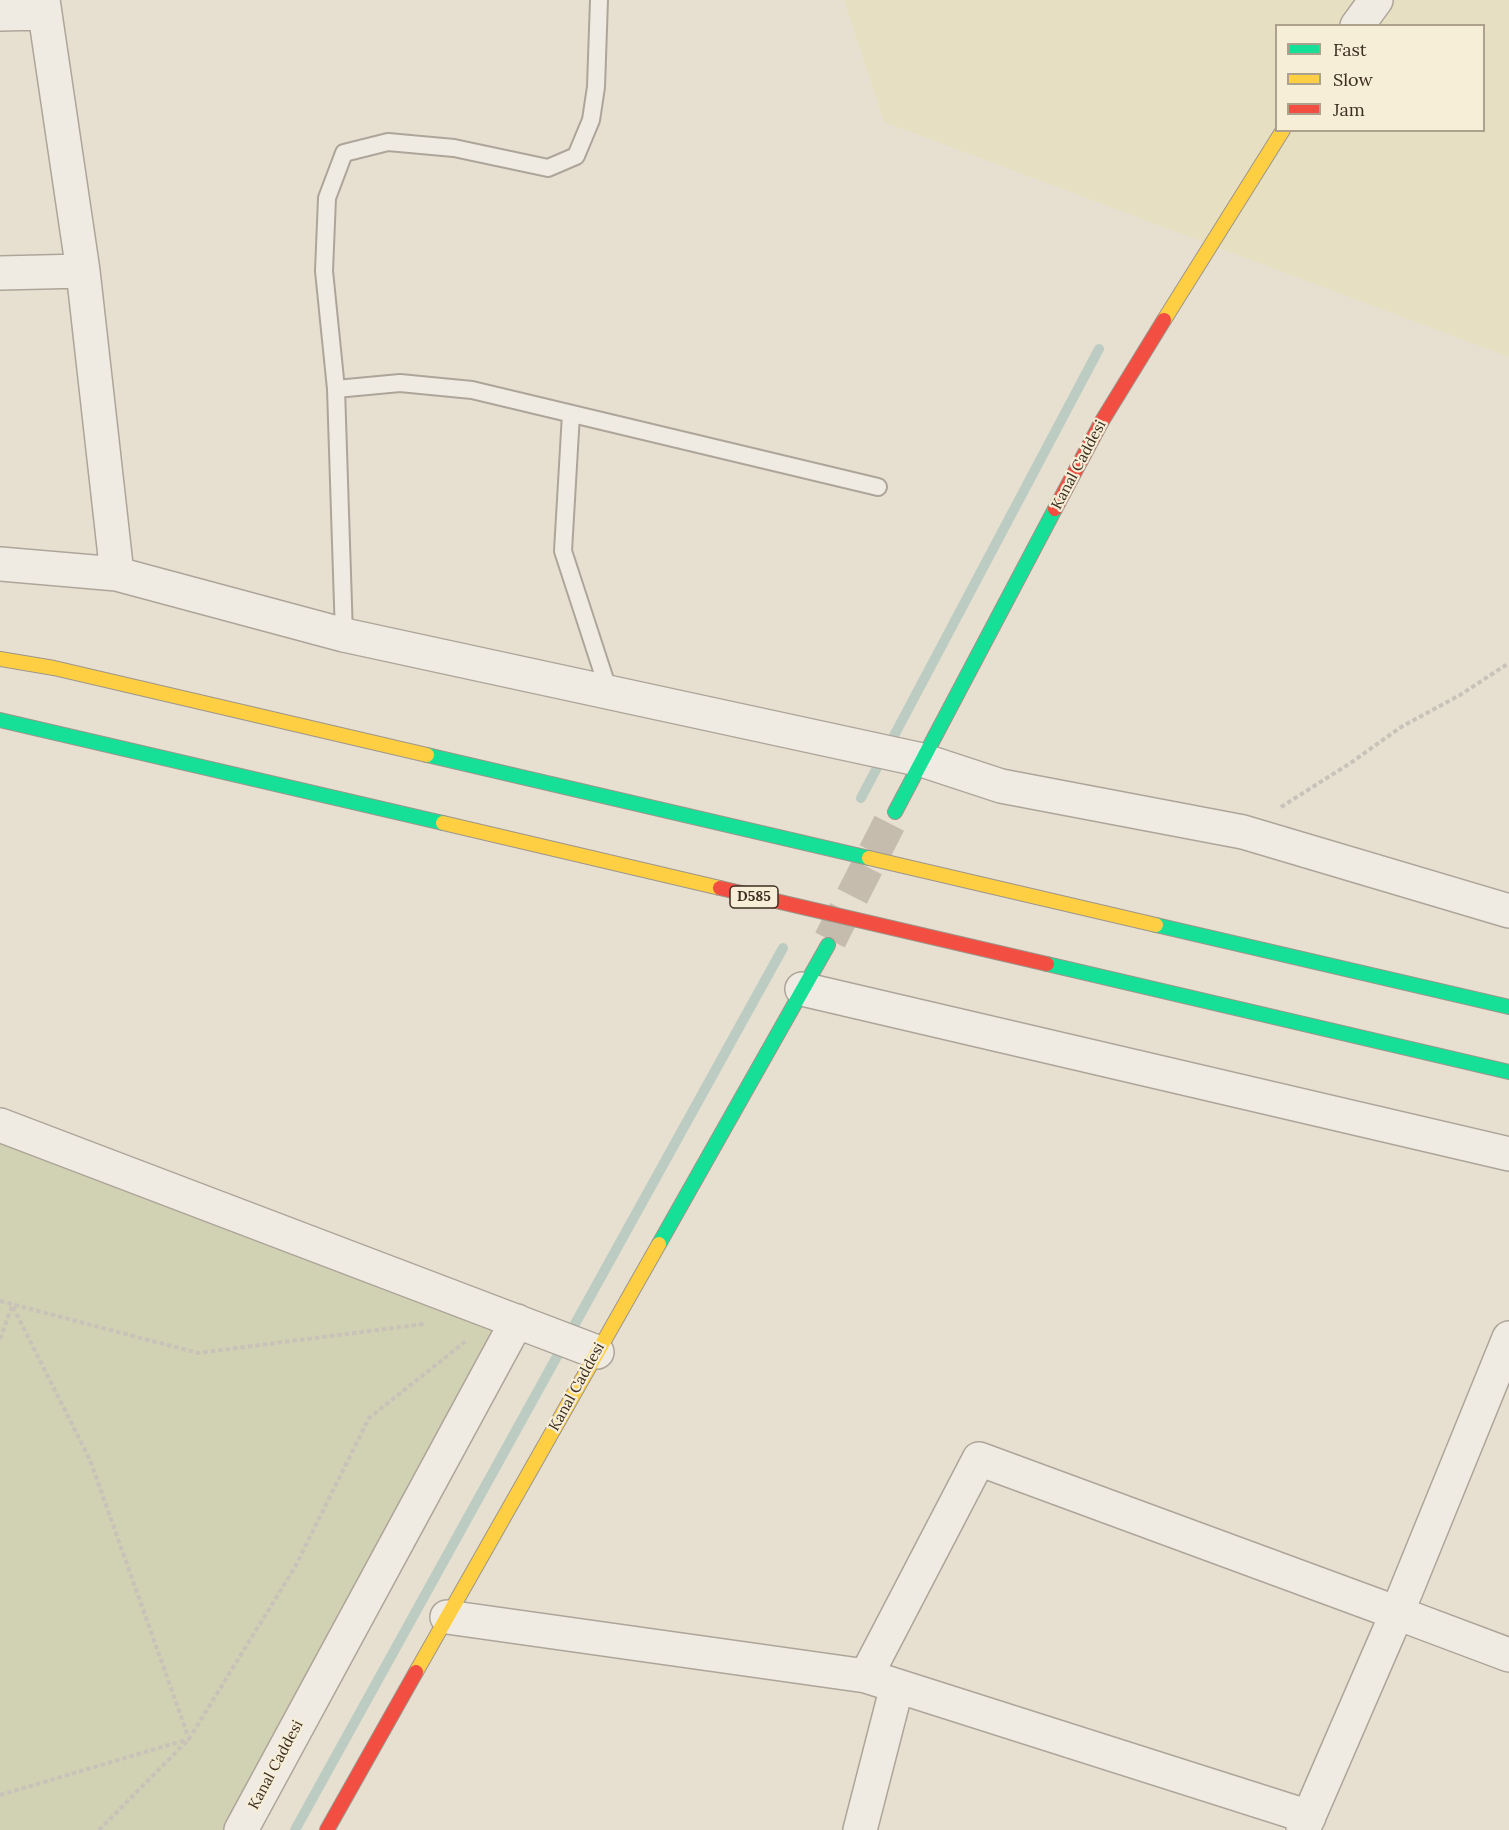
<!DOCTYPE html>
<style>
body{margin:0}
#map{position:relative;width:1509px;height:1830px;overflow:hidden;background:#e7e0d1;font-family:Lora,serif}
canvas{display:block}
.legend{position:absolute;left:1275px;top:24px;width:210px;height:108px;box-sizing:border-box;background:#f7eed8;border:2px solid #ada18e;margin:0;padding:8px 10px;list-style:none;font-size:18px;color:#3d2e20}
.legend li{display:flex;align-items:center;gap:12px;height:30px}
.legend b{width:30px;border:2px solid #ada18e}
</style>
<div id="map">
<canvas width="1509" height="1830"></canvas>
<ul class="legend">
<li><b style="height:8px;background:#16e098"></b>Fast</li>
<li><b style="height:8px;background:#ffcf43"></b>Slow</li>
<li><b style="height:8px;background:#f24e42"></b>Jam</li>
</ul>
</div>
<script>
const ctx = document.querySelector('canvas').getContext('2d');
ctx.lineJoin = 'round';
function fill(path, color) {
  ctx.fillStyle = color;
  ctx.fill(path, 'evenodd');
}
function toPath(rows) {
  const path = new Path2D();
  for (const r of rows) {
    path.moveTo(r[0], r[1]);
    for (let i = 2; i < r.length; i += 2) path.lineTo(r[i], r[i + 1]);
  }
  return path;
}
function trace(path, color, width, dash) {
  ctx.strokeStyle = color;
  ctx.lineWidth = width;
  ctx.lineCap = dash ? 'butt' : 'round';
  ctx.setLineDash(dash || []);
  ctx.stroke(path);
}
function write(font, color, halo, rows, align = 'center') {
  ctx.font = font + ' Lora,serif';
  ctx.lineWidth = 4.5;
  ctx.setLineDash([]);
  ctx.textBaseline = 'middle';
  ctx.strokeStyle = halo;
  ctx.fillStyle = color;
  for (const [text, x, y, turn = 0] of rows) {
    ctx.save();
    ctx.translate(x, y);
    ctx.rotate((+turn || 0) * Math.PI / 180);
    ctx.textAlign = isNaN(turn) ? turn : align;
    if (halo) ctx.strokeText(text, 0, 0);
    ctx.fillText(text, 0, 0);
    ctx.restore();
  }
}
fill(toPath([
 [844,0,1509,0,1509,357,884,122],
 [1276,26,1484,26,1484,130,1276,130]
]), '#e6dfc2');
fill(toPath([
 [42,1142,517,1321,223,1830,0,1830,0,1143]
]), '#d1d1b3');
trace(toPath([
 [861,798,1099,349],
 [295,1830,783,948]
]), '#bcccc2', 10);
trace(toPath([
 [830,940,895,812]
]), '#c5bcae', 33, [33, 16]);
const lane = toPath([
 [336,389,400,383,472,390,878,487],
 [571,414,563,551,609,692],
 [344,635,336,389,324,271,327,198,344,153,388,142,454,148,548,168,576,156,591,120,596,87,599,0]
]);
const street = toPath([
 [43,0,83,271,117,574],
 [0,14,43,13],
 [1357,26,1376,0],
 [0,273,83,271],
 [0,564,117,574,344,635,922,760,1001,786,1243,832,1509,911],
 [802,989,1509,1154],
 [0,1125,597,1352],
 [1509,1338,1397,1613,1509,1655],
 [447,1617,866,1676,979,1459,1397,1613,1303,1830],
 [866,1676,1309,1817],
 [241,1830,517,1321],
 [860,1830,897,1686]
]);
const fast = toPath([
 [0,720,443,823],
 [427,755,869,858],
 [895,812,1055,509],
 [1156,925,1509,1007],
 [1047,964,1509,1072],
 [659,1244,828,945]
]);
const slow = toPath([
 [1164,320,1283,130],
 [0,659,54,668,427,755],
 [443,823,720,888],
 [869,858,1156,925],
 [416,1672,659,1244]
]);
const jam = toPath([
 [1055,509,1102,421,1164,320],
 [720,888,1047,964],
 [327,1830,416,1672]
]);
trace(lane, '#ada599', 20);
trace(street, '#ada599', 36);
trace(fast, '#9c958a', 16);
trace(slow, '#9c958a', 16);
trace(jam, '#9c958a', 16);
trace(toPath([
 [1281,807,1352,762,1401,727,1460,695,1509,663],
 [0,1301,198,1353,424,1324],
 [0,1339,12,1306],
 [0,1795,189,1739,90,1460,12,1305],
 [99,1830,189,1739,295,1567,369,1418,466,1341]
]), '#c8c2b9', 4, [4.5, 3]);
trace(lane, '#efebe3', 16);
trace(street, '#efebe3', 33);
trace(fast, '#16e098', 14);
trace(slow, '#ffcf43', 14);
trace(jam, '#f24e42', 14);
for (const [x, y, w] of [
 [754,897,48]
]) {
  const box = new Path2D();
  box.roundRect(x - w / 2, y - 11, w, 22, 4.5);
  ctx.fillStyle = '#f7eed8';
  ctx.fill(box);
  trace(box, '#3d2e20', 1.5);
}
write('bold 14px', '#3d2e20', null, [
 ["D585",754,897]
]);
write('15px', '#3d2e20', '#f7eed8', [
 ["Kanal Caddesi",1079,465,-62],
 ["Kanal Caddesi",577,1387,-61],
 ["Kanal Caddesi",276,1765,-62]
]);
</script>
